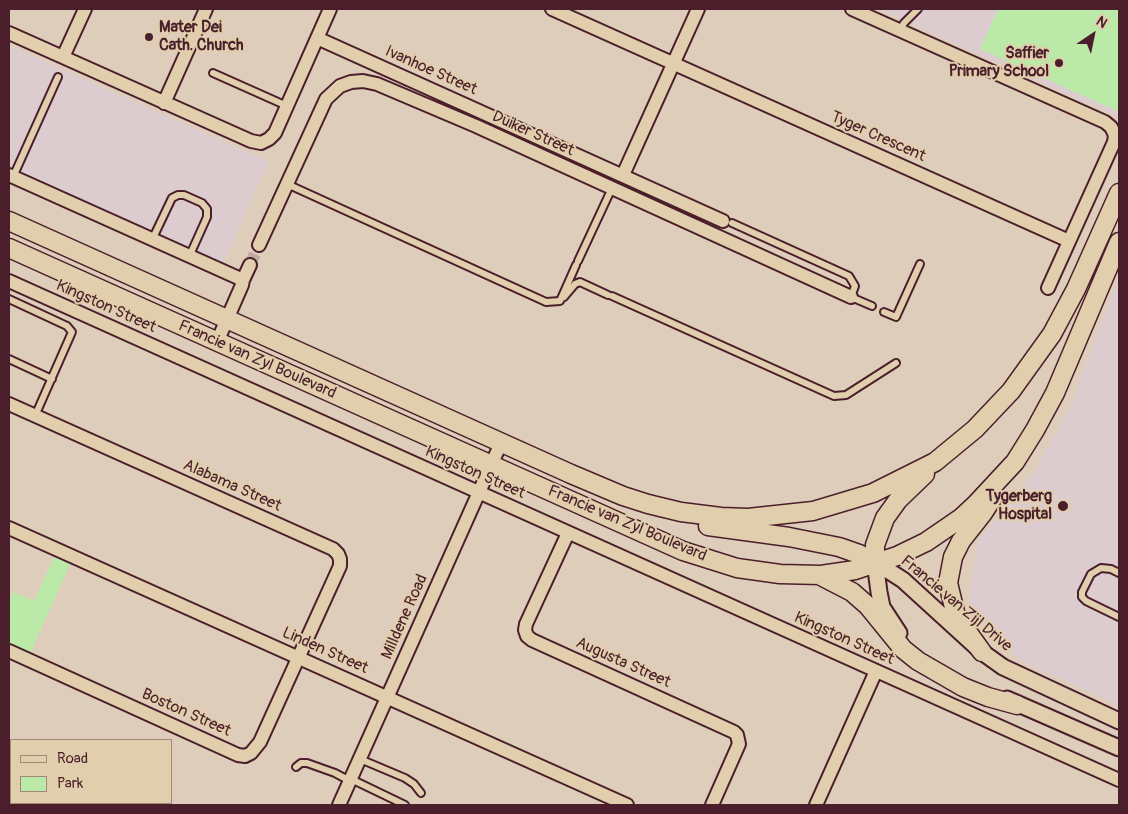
<!DOCTYPE html>
<style>
body{margin:0}
#map{position:relative;width:1128px;height:814px;overflow:hidden;background:#dfcdbc;font-family:Pangolin,sans-serif}
canvas{display:block}
.frame{position:absolute;inset:0;border:10px solid #4a1f2b;pointer-events:none}
.legend{position:absolute;left:10px;top:739px;width:162px;height:65px;box-sizing:border-box;background:#e1ceac;border:1px solid #a58878;margin:0;padding:6px 9px;list-style:none;font-size:15px;color:#4a1f2b}
.legend li{display:flex;align-items:center;gap:10px;height:25px}
.legend b{width:25px;border:1px solid #a58878}
.north{position:absolute;left:1068px;top:10px;width:50px;height:50px;-webkit-text-stroke:4px #e1ceac;paint-order:stroke;rotate:34deg;font-size:14px;font-weight:700;line-height:20px;text-align:center;color:#4a1f2b}
.north::after{content:'';display:block;margin:auto;width:18px;height:22px;background:#4a1f2b;clip-path:polygon(50% 0,100% 100%,50% 72%,0 100%)}
</style>
<div id="map">
<canvas width="1128" height="814"></canvas>
<div class="frame"></div>
<ul class="legend">
<li><b style="height:6px;background:#e1ceac"></b>Road</li>
<li><b style="height:14px;background:#bbe9a7"></b>Park</li>
</ul>
<div class="north">N</div>
</div>
<script>
const ctx = document.querySelector('canvas').getContext('2d');
ctx.lineJoin = 'round';
function fill(path, color) {
  ctx.fillStyle = color;
  ctx.fill(path, 'evenodd');
}
function toPath(rows) {
  const path = new Path2D();
  for (const r of rows) {
    path.moveTo(r[0], r[1]);
    for (let i = 2; i < r.length; i += 2) path.lineTo(r[i], r[i + 1]);
  }
  return path;
}
function trace(path, color, width, dash) {
  ctx.strokeStyle = color;
  ctx.lineWidth = width;
  ctx.lineCap = dash ? 'butt' : 'round';
  ctx.setLineDash(dash || []);
  ctx.stroke(path);
}
function write(font, color, halo, rows, align = 'center') {
  ctx.font = font + ' Pangolin,sans-serif';
  ctx.lineWidth = 4;
  ctx.setLineDash([]);
  ctx.textBaseline = 'middle';
  ctx.strokeStyle = halo;
  ctx.fillStyle = color;
  for (const [text, x, y, turn = 0] of rows) {
    ctx.save();
    ctx.translate(x, y);
    ctx.rotate((+turn || 0) * Math.PI / 180);
    ctx.textAlign = isNaN(turn) ? turn : align;
    if (halo) ctx.strokeText(text, 0, 0);
    ctx.fillText(text, 0, 0);
    ctx.restore();
  }
}
fill(toPath([
 [878,9,1119,9,1119,117],
 [9,45,268,162,220,270,9,175],
 [1119,282,1119,705,1023,662,968,610,978,541,1035,470,1071,407,1107,308]
]), '#dccccf');
fill(toPath([
 [998,9,1119,9,1119,112,980,49],
 [54,557,70,564,30,654,9,644,9,601,13,592,34,601]
]), '#bbe9a7');
trace(toPath([
 [250,265,259,245]
]), '#c1aa9f', 12, [12, 6]);
const service = toPath([
 [900,30,904,23,918,9],
 [213,73,287,106],
 [13,177,58,77],
 [287,184,546,302,560,301,576,265],
 [732,223,849,276,855,286,851,297,872,306],
 [152,240,172,198,178,195,184,195,202,203,207,209,207,217,189,257],
 [578,261,612,188],
 [612,296,834,396,846,395,896,363],
 [564,297,575,284,580,282,608,295],
 [9,299,67,326,72,332,35,416],
 [884,312,896,317,920,264],
 [9,359,52,379],
 [1119,573,1111,569,1101,568,1091,574,1082,592,1082,597,1086,601,1119,617],
 [360,759,405,778,414,784,421,793],
 [296,767,301,763,307,763,335,773,350,781],
 [351,779,405,805]
]);
const minor = toPath([
 [552,9,1069,241],
 [852,9,1105,122,1111,127,1115,135,1114,142,1048,288],
 [9,33,251,141,261,143,269,139,275,133,330,9],
 [317,38,723,221],
 [63,57,85,9],
 [164,103,206,9],
 [9,175,243,280],
 [623,175,698,9],
 [259,245,326,99,340,86,351,82,363,81,377,84,476,126,851,297],
 [9,281,1119,780],
 [217,342,242,285,243,280,250,265],
 [9,404,333,549,338,554,340,559,340,566,260,742,251,753,245,756,238,755,9,651],
 [9,528,627,805],
 [568,533,526,624,525,630,527,636,532,640,734,732,737,735,739,744,712,805],
 [9,775,11,776],
 [71,803,77,805],
 [339,805,501,443],
 [816,805,876,671]
]);
const tertiary = toPath([
 [875,562,879,592,882,607,899,633],
 [875,562,903,580,982,652,1003,667,1119,721],
 [1007,699,1119,748]
]);
const secondary = toPath([
 [9,221,571,474,623,496,648,504,681,512,721,517,748,518,813,511,873,493,935,462,975,429,1011,391,1052,334,1076,289,1119,193],
 [9,248,683,551,737,568,780,574,821,575,855,570,897,556,926,542,961,518,976,504,1015,462,1035,430,1055,393,1119,242],
 [708,526,789,537,839,547,859,554,875,562],
 [875,562,875,545,885,518,898,500,925,474],
 [821,576,852,592,868,606,903,649,918,661,963,687,988,697,1017,705],
 [982,652,956,616,948,583,953,557,961,541,983,513,992,499]
]);
trace(service, '#4a1f2b', 10);
trace(minor, '#4a1f2b', 16);
trace(tertiary, '#4a1f2b', 19);
trace(secondary, '#4a1f2b', 21);
trace(service, '#e1ceac', 6);
trace(minor, '#e1ceac', 12);
trace(tertiary, '#e1ceac', 15);
trace(secondary, '#e1ceac', 18);
for (const [x, y, r, color] of [
 [149,37,5,"#4a1f2b"],
 [1059,63,5,"#4a1f2b"],
 [1063,506,6,"#4a1f2b"]
]) {
  const dot = new Path2D();
  dot.arc(x, y, r, 0, 2 * Math.PI);
  ctx.fillStyle = color;
  ctx.fill(dot);
  trace(dot, '#e1ceac', 2);
}
write('bold 16px', '#4a1f2b', '#e1ceac', [
 ["Mater Dei",159,28,"left"],
 ["Cath. Church",159,46,"left"],
 ["Saffier",1049,54],
 ["Primary School",1049,72],
 ["Tygerberg",1052,497],
 ["Hospital",1052,515]
], 'right');
write('16px', '#4a1f2b', '#e1ceac', [
 ["Ivanhoe Street",431,71,24],
 ["Duiker Street",533,134,24],
 ["Tyger Crescent",878,137,24],
 ["Kingston Street",106,307,24],
 ["Francie van Zyl Boulevard",257,360,24],
 ["Kingston Street",475,473,24],
 ["Alabama Street",232,486,24],
 ["Francie van Zyl Boulevard",627,524,23],
 ["Francie van Zijl Drive",956,604,40],
 ["Milldene Road",405,617,-66],
 ["Kingston Street",844,639,24],
 ["Linden Street",325,651,24],
 ["Augusta Street",623,663,24],
 ["Boston Street",186,713,24]
]);
</script>
